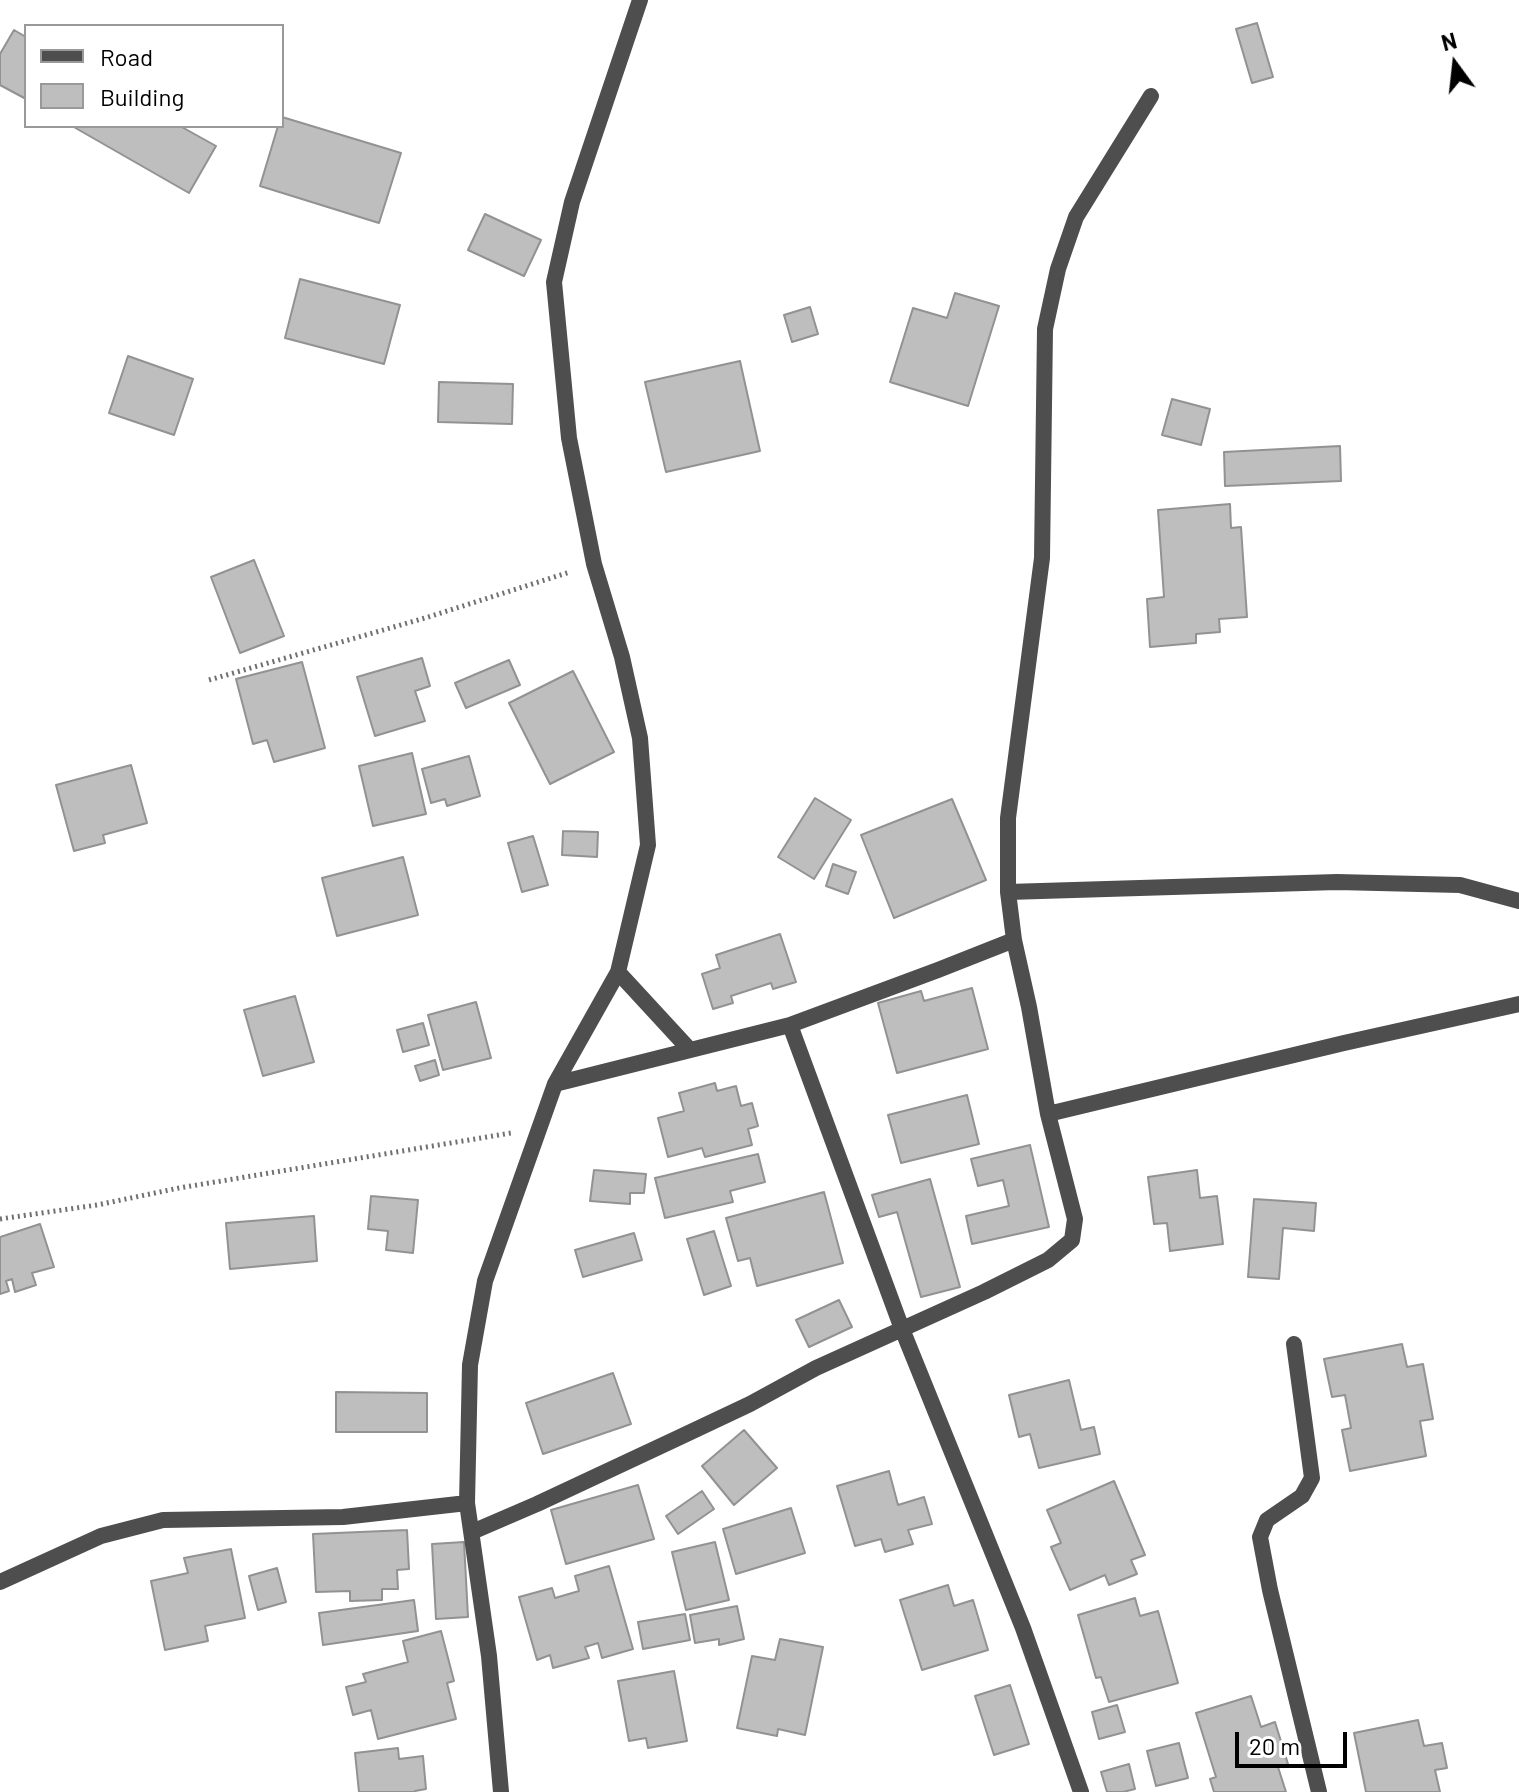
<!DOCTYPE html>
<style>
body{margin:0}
#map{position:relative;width:1519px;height:1792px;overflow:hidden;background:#fff;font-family:Barlow,sans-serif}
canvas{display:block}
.legend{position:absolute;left:24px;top:24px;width:260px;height:104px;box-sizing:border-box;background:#fff;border:2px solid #999;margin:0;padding:10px 14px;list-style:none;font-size:24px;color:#000}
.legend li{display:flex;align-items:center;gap:16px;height:40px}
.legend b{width:40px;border:2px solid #999}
.north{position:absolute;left:1415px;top:24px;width:80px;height:80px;-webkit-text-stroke:6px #fff;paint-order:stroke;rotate:345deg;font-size:22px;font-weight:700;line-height:32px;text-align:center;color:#000}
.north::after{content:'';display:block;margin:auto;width:28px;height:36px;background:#000;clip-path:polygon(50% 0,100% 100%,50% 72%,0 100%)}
.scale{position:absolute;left:1235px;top:1732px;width:112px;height:36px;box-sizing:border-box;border:4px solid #000;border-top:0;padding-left:10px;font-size:24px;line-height:28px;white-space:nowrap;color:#000;-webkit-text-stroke:6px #fff;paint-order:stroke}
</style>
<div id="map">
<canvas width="1519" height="1792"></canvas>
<ul class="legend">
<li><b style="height:10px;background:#4e4e4e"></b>Road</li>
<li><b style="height:22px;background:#bebebe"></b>Building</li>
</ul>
<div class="north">N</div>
<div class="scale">20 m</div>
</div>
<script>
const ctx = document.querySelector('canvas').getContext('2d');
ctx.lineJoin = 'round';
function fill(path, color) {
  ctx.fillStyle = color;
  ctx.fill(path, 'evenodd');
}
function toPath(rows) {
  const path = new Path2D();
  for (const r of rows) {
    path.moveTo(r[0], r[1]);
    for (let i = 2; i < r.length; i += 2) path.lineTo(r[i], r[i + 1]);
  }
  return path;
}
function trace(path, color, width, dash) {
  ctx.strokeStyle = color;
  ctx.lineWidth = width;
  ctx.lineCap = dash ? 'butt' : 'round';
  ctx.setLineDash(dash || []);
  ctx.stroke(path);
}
const building = toPath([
 [1257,23,1273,77,1252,83,1236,29,1257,23],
 [14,30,26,37,26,99,0,85,0,54,14,30],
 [282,117,401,153,379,223,260,186,278,126,282,126,282,117],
 [72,126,180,126,216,146,189,193,72,126],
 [485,214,541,240,524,276,468,250,485,214],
 [300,279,400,305,384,364,285,338,300,279],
 [955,293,999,306,968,406,890,382,913,308,947,318,955,293],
 [810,307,818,334,792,342,784,315,810,307],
 [128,356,193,379,174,435,109,413,128,356],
 [740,361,760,451,666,472,645,382,740,361],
 [439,382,513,384,512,424,438,422,439,382],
 [1172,399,1210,409,1201,445,1162,435,1172,399],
 [1340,446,1341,481,1225,486,1224,452,1340,446],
 [1230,504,1231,528,1241,527,1247,617,1219,619,1220,632,1196,634,1196,643,1150,647,1147,599,1164,597,1158,510,1230,504],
 [254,560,284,636,240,653,211,577,254,560],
 [422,658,430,686,415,691,425,721,375,736,357,677,422,658],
 [509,660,520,685,466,708,455,683,509,660],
 [302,662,325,748,274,762,267,740,253,744,236,679,302,662],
 [573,671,614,752,550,784,509,703,573,671],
 [412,753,426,814,373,826,359,766,412,753],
 [469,756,480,796,447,806,445,799,431,803,422,769,469,756],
 [131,765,147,823,103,835,105,843,74,851,56,785,131,765],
 [815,798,851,820,814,879,778,857,815,798],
 [952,799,986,880,894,918,861,835,952,799],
 [563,831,598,832,597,857,562,855,563,831],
 [533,836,548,885,522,892,508,843,533,836],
 [403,857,418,915,337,936,322,878,403,857],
 [833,864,856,872,848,894,826,886,833,864],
 [780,934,796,982,773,989,771,983,731,996,733,1003,713,1009,702,974,720,968,716,955,780,934],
 [972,988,988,1049,897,1073,878,1003,921,991,924,1001,972,988],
 [295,996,314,1062,263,1076,244,1010,295,996],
 [476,1002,491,1058,443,1070,428,1015,476,1002],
 [423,1023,429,1045,403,1052,397,1030,423,1023],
 [435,1060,439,1075,420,1081,415,1066,435,1060],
 [715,1083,717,1091,736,1086,741,1106,752,1103,758,1126,748,1129,752,1145,705,1157,702,1148,668,1157,658,1118,684,1111,679,1093,715,1083],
 [967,1095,979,1144,901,1163,888,1115,967,1095],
 [1030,1145,1049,1227,972,1244,966,1216,1009,1206,1003,1180,978,1186,971,1159,1030,1145],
 [758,1154,765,1182,730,1191,733,1202,665,1218,655,1178,758,1154],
 [594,1170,646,1174,644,1193,630,1193,630,1204,590,1201,594,1170],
 [1197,1170,1200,1198,1217,1196,1223,1244,1170,1251,1167,1223,1154,1224,1148,1177,1197,1170],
 [930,1179,960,1287,921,1297,897,1212,879,1217,872,1195,930,1179],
 [824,1192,843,1263,757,1286,750,1258,738,1261,726,1218,824,1192],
 [371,1196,418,1200,413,1253,386,1250,388,1231,368,1229,371,1196],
 [1254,1199,1316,1203,1314,1231,1283,1228,1279,1279,1248,1277,1254,1199],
 [314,1216,317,1261,230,1269,226,1223,314,1216],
 [40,1224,54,1267,32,1273,36,1285,15,1292,12,1279,6,1281,9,1291,0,1294,0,1237,40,1224],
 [714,1231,731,1286,704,1295,687,1239,714,1231],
 [634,1233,642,1260,583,1277,575,1250,634,1233],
 [839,1300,852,1327,809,1347,796,1320,839,1300],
 [1402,1344,1407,1367,1423,1364,1433,1419,1420,1421,1426,1456,1350,1471,1342,1430,1351,1428,1345,1395,1332,1397,1324,1359,1402,1344],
 [613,1373,631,1424,543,1454,526,1403,613,1373],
 [1069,1380,1081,1430,1094,1427,1100,1454,1039,1468,1030,1434,1019,1437,1009,1395,1069,1380],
 [336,1392,427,1393,427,1432,336,1432,336,1392],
 [744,1430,777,1468,734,1505,702,1466,744,1430],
 [889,1471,898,1505,924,1497,932,1524,908,1530,913,1544,885,1552,881,1539,855,1546,837,1486,889,1471],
 [1114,1481,1145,1555,1131,1560,1137,1574,1109,1585,1105,1575,1070,1590,1051,1547,1061,1543,1047,1510,1114,1481],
 [638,1485,654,1539,566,1564,551,1510,638,1485],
 [702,1491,714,1509,678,1534,666,1516,702,1491],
 [791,1508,805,1553,736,1574,723,1529,791,1508],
 [407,1530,409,1569,397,1570,398,1589,382,1589,382,1600,350,1601,350,1591,316,1592,313,1534,407,1530],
 [464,1542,468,1617,436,1619,432,1544,464,1542],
 [715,1542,729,1600,686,1610,672,1552,715,1542],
 [231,1549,245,1618,205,1626,208,1641,165,1650,151,1581,188,1573,184,1558,231,1549],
 [609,1566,633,1649,602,1658,598,1643,585,1647,589,1658,553,1668,550,1655,537,1660,519,1597,552,1588,555,1598,579,1591,575,1576,609,1566],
 [277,1568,286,1602,258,1610,249,1576,277,1568],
 [948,1585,954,1606,973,1600,988,1650,922,1670,900,1600,948,1585],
 [1135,1598,1140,1616,1158,1611,1178,1683,1109,1702,1101,1677,1096,1678,1078,1615,1135,1598],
 [414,1600,418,1631,323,1645,319,1613,414,1600],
 [737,1606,744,1639,719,1645,719,1639,695,1643,690,1615,737,1606],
 [685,1614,690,1640,643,1649,638,1622,685,1614],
 [441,1631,454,1681,447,1683,456,1719,378,1739,371,1710,353,1715,346,1687,366,1682,363,1674,408,1662,403,1641,441,1631],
 [780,1639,823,1647,805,1735,778,1729,777,1736,737,1728,752,1656,775,1660,780,1639],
 [674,1671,687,1741,648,1748,646,1738,629,1741,618,1681,674,1671],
 [1010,1685,1029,1744,994,1755,975,1696,1010,1685],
 [1251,1696,1261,1727,1275,1722,1288,1764,1278,1767,1286,1792,1214,1792,1210,1779,1216,1777,1196,1713,1251,1696],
 [1117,1705,1125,1732,1099,1739,1092,1712,1117,1705],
 [1418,1720,1424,1746,1442,1743,1447,1768,1435,1770,1440,1792,1366,1792,1354,1733,1418,1720],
 [1179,1743,1188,1778,1156,1786,1147,1751,1179,1743],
 [398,1748,399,1759,423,1756,426,1789,415,1791,415,1792,359,1792,355,1753,398,1748],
 [1129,1764,1135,1789,1123,1792,1107,1792,1101,1772,1129,1764]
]);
fill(building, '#bebebe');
trace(building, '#929292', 2);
trace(toPath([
 [209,680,425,618,570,572],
 [0,1219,97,1205,179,1188,511,1133]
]), '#707070', 5, [2, 4]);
trace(toPath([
 [1008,892,1337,882,1460,885,1519,901],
 [618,972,689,1049],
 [790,1025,902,1329,1023,1628,1081,1792],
 [555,1084,790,1025,938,970,1014,940],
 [1048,1114,1344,1043,1519,1004],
 [1294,1344,1312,1478,1302,1496,1267,1520,1260,1537,1270,1590,1319,1792],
 [472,1532,537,1504,678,1438,750,1404,816,1368,984,1292,1048,1260,1072,1240,1075,1219,1048,1114,1029,1007,1014,940,1008,892,1008,818,1042,558,1045,329,1058,269,1076,217,1151,96],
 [0,1582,101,1536,163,1520,343,1517,467,1503],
 [501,1792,489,1656,467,1503,470,1365,485,1281,555,1084,618,972,648,845,640,738,622,657,594,564,569,438,554,282,572,202,640,0]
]), '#4e4e4e', 16);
</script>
